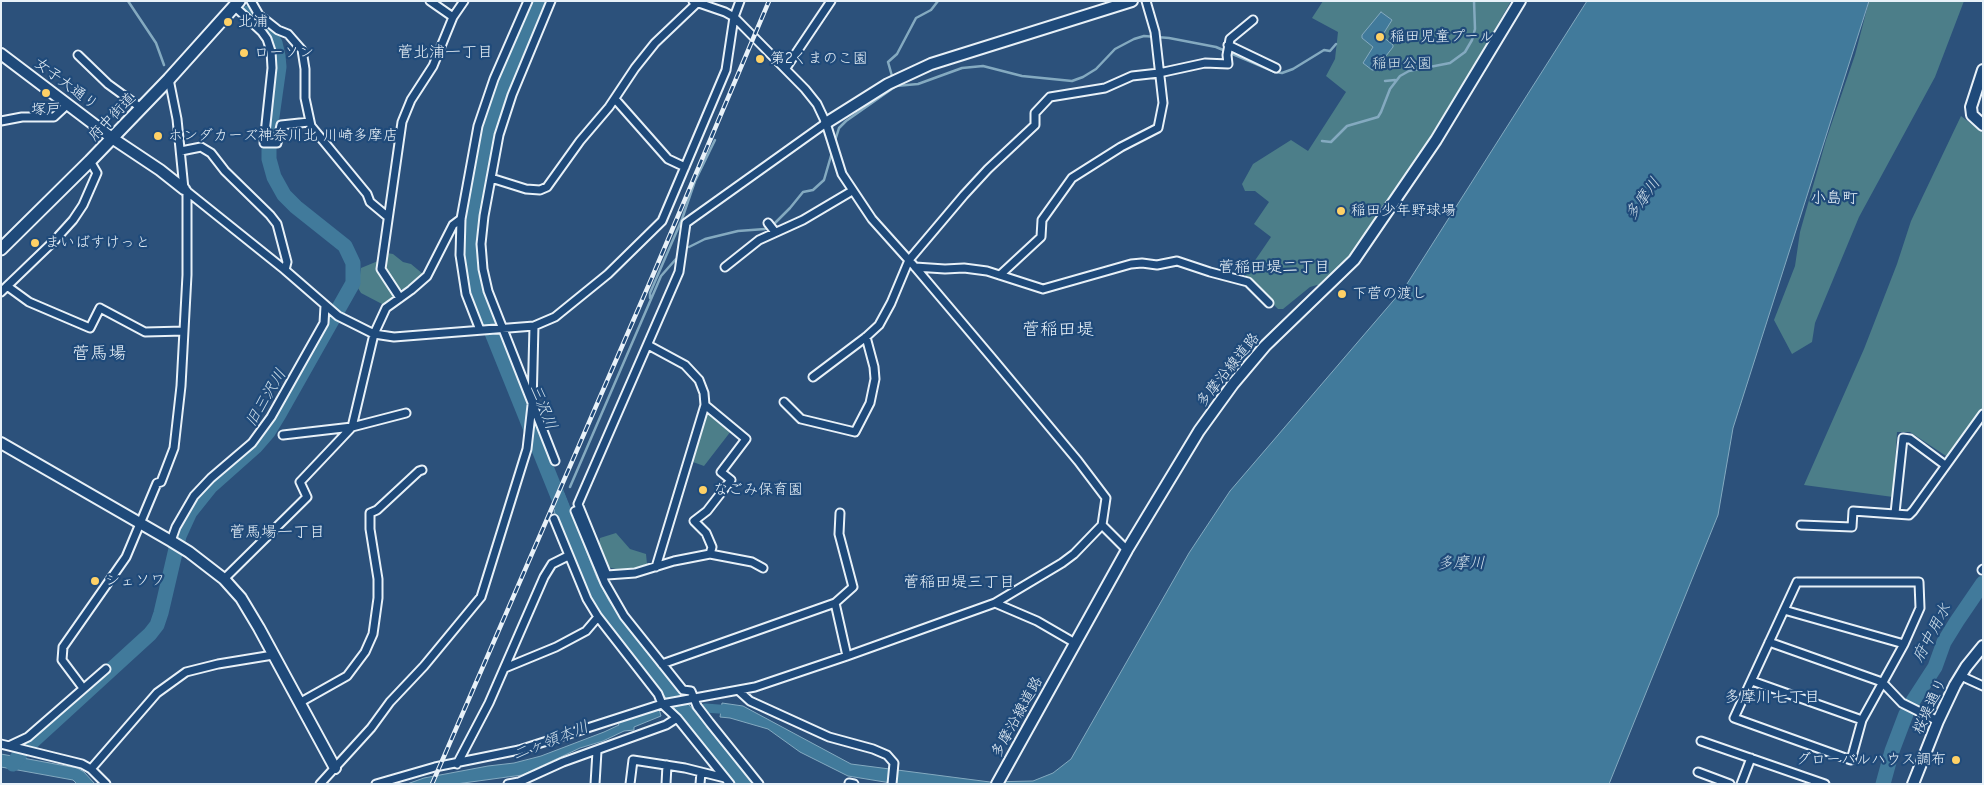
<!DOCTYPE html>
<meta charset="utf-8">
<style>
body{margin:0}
#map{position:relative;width:1984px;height:785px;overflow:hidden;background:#2c517b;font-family:"Comic Neue",sans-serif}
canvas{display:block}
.frame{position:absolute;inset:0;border:2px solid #e8f1f8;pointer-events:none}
</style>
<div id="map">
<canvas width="1984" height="785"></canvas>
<div class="frame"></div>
</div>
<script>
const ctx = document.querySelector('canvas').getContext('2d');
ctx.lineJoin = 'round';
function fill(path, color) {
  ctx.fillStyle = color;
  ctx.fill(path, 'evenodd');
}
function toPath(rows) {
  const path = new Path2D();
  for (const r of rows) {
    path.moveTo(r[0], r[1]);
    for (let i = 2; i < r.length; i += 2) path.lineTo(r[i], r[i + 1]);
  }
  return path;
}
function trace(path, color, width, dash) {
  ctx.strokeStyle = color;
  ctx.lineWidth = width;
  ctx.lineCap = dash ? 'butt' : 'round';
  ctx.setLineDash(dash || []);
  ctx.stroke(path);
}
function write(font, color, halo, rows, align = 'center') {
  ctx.font = font + ' "Comic Neue","Klee One",sans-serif';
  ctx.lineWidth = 4.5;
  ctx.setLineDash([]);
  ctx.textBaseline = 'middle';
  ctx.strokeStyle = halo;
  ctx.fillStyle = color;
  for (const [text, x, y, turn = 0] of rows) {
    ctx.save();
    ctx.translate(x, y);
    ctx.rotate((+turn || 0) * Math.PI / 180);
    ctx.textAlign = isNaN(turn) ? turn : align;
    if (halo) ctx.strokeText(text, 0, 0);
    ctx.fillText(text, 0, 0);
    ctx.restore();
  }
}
fill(toPath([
 [1323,1,1511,1,1438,129,1358,246,1322,286,1317,285,1310,287,1283,309,1278,309,1249,280,1243,278,1271,237,1254,224,1269,202,1255,191,1245,191,1242,184,1253,164,1291,140,1308,151,1346,92,1326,76,1335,59,1338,32,1312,18],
 [1869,1,1964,1,1935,77,1859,217,1815,323,1812,342,1792,354,1774,320,1795,266,1800,232,1826,140,1855,55],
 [1961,116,1983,133,1983,409,1949,458,1910,432,1897,432,1893,497,1804,485,1864,349,1897,264,1911,221],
 [387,253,393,254,403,262,411,264,423,274,405,290,399,289,389,275,386,267],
 [378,261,377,269,394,295,393,298,387,304,382,304,361,293,358,288,361,268],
 [708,411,731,431,704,466,693,462],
 [616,533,630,549,646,554,647,564,634,569,616,569,607,567,599,544,600,538]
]), '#4c7e89');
const water = toPath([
 [1587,1,1869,1,1733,428,1718,515,1609,784,897,784,848,776,800,752,768,729,730,718,720,717,722,703,743,706,851,764,990,782,1033,781,1053,773,1071,759,1189,553,1230,491,1405,287,1587,1],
 [1381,12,1392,20,1382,36,1393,45,1393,47,1375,70,1372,70,1363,63,1373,47,1362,38,1362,35,1381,12],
 [564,494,597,578,609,601,635,638,753,784,735,784,605,622,589,597,554,511,564,494],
 [659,709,661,716,634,727,634,730,624,731,603,741,580,748,522,775,456,784,407,784,424,778,488,766,514,763,541,756,604,732,619,725,617,722,659,709],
 [1,754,77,768,84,772,95,784,77,784,73,780,1,767,1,754]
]);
fill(water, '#417a9b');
trace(water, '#84aac0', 1);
trace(toPath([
 [128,1,156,43,164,65],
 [892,76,888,62,897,54,916,18,931,10,938,1],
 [1385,81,1395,80],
 [1322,141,1331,142,1347,126,1378,117,1381,112,1390,89,1400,76,1409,71,1450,63,1465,52,1472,40,1475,29,1474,1],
 [834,144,839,128,846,121,896,86,918,84,962,68,983,66,1022,76,1072,81,1083,77,1096,69,1115,49,1134,39,1144,36,1169,38,1216,47,1275,72,1282,73,1293,69,1324,50,1330,51,1336,44],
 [689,247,705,239,738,231,765,229,773,225,790,208,803,192,813,190,824,180,833,149],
 [650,298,650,293,682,219,695,181,715,140],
 [570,487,661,276,676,259]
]), '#84aac0', 2.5);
trace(toPath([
 [705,708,732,710]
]), '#417a9b', 9);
trace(toPath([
 [539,1,495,108,483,154,475,201,471,233,471,261,473,281,486,318,567,519],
 [1913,701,1935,667,1944,642,1957,621,1983,583],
 [13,764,27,744,33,741,150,634,157,625,161,613,179,536,190,512,210,487,255,447,268,432,279,414,353,283,353,263,345,246,296,207,284,195,274,177,269,159,269,138,279,67,278,56,275,43,268,30,248,13],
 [1883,784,1892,751,1906,714]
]), '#417a9b', 15);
const street = toPath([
 [251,1,259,15,278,30,288,34,302,50,305,69,305,98,311,126,367,194,370,202,388,217],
 [430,1,453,17],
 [551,1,512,95,499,135,484,216,481,244,483,269,488,291,555,461],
 [693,1,725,12,734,17,805,89,817,104,826,123,842,174,872,219,915,267,992,358,1078,461,1106,498,1102,525,1074,554,1062,563,995,603],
 [234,6,262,32,267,39,271,51,272,68,264,143,277,143,281,125,309,122],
 [1228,45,1276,68],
 [78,55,108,84,141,108],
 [786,68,831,1],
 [169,79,177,119,184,189,285,270,338,316,374,334,394,337,534,326,555,317,608,274,662,221,726,70,734,17,740,1],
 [615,99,668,159,685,167],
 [1,121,22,117,54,117,68,104],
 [181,151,201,147,211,153,225,171,270,215,277,224,287,262,285,270],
 [491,178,526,189,540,190,547,187,580,141,609,107,635,68,655,43,697,3],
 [768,223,775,232],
 [725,267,759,240,803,220,852,191],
 [915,267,945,269,964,268,987,271,1043,289,1131,264,1142,263,1157,265,1177,261,1210,272,1248,282,1269,303],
 [1000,275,1041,237,1042,220,1072,178,1121,147,1158,128,1163,103,1155,32,1146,1],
 [7,286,29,302,90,328,100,308,145,332,184,331],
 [1,292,54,241,73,220,83,205,97,173,90,161],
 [400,298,381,269,402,122,411,100,433,66,453,17,464,1],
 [480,330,466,294,460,255,461,219,478,126,494,79,528,1],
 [648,345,685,365,699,380,704,393,705,405,656,567],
 [813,377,866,337,879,325,891,303,909,260,964,195,988,169,1035,125,1035,113,1050,97,1105,88,1132,76,1159,73,1205,63,1228,64,1227,55,1230,39,1253,20],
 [784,402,801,419,855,432,870,403,875,379,874,367,866,337],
 [705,405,746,439,721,472,731,480,707,511,694,521,706,533,712,547,710,554],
 [283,435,352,427,406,413],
 [575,511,605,583,624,616,683,690,691,691,697,706,710,723,759,784],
 [1895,513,1903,438,1910,439,1945,465],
 [554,519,587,599,598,617,658,694,662,704,677,718,730,784],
 [1102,525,1127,550],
 [1801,525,1852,527,1853,511,1909,515,1913,511,1983,414],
 [171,541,176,527,194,496,211,478,252,443,271,417,324,323,325,306],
 [763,568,752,562,710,554,674,561,635,573,607,575,578,504,679,272,686,223,826,123],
 [1982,570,1983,569],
 [224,579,307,497,300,482,352,427,374,334,386,308,411,290,427,276,453,225,461,219],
 [1797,582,1919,582,1920,608,1904,644,1862,720,1851,760,1734,718,1797,582],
 [835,603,847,656],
 [1784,610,1904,644],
 [1769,642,1882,682,1902,703,1938,721],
 [662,664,835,603,853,587,839,534,840,513],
 [505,668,556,647,586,631,598,617],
 [1961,676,1983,686],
 [1752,681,1862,720],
 [83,688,62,660,63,647,126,557,157,483,161,482,174,448,181,386,187,275,187,191],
 [739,691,750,701,829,737,873,749,887,755,894,763,892,784],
 [299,703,347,676,365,652,373,634,378,598,378,579,370,529,370,513,377,510,419,471,422,470],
 [1701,741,1825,784],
 [1,744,82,764,91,769,106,784],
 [11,745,28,737,106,669],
 [457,764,489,703,544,577,552,564,568,556],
 [91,769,157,693,186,672,218,664,273,655],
 [1698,772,1730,784],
 [849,783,854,784],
 [320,784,371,728,390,702,424,666,481,597,527,449,532,405,534,326],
 [376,784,435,767,519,750,662,704,755,687,847,656,995,603,1037,621,1075,643],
 [508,784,519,782,563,762,666,725,677,718],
 [595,784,597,751],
 [630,784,633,760,685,768,725,778],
 [666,784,667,765],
 [700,784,701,772],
 [1741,784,1751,758]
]);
const secondary = toPath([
 [1,54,112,138,160,170,184,189],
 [1983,70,1971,107,1972,115,1983,125],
 [826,123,888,84,931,64,1132,1],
 [1,443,171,541,189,552,224,579,241,598,259,628,335,768],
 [997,784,1127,550,1199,431,1233,384,1265,346,1354,260,1436,140,1520,1],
 [1913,784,1938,721,1955,685,1966,667,1983,646]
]);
const primary = toPath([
 [1,249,90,161,169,79,239,1]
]);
trace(street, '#e8f1f8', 11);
trace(secondary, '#e8f1f8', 14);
trace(primary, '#e8f1f8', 15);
trace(street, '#1f4a7a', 7);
trace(secondary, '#1f4a7a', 10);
trace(primary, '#1f4a7a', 11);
const rail = toPath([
 [432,784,653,275,769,1]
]);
trace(rail, '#e8f1f8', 4.5);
trace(rail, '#1f4a7a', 2.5, [8]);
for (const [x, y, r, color] of [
 [228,22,5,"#ffd166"],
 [1380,37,5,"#ffd166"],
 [244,53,5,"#ffd166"],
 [760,59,5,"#ffd166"],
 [46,93,5,"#ffd166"],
 [158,136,5,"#ffd166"],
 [1341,211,5,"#ffd166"],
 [35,243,5,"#ffd166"],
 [1342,294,5,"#ffd166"],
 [703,490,5,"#ffd166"],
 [95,581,5,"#ffd166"],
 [1956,760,5,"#ffd166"]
]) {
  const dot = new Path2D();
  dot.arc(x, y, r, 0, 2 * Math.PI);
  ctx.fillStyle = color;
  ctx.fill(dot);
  trace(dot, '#1f4a7a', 2);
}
write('15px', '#e8f1f8', '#1f4a7a', [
 ["北浦",238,22],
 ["稲田児童プール",1390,37],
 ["ローソン",254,53],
 ["第2くまのこ園",770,59],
 ["塚戸",46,110,"center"],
 ["ホンダカーズ神奈川北 川崎多摩店",168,136],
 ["稲田少年野球場",1351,211],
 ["まいばすけっと",45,243],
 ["下菅の渡し",1352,294],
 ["なごみ保育園",713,490],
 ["シェソワ",105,581],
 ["グローバルハウス調布",1946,760,"right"]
], 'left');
write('15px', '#d1e0e7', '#1f4a7a', [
 ["稲田公園",1402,64]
]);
write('15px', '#e8f1f8', '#1f4a7a', [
 ["女子大通り",66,84,37],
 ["府中街道",112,117,-46],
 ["多摩沿線道路",1228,370,-51],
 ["桜堤通り",1930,706,-65],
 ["多摩沿線道路",1017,717,-61]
]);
write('16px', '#e8f1f8', '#1f4a7a', [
 ["菅北浦一丁目",445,52],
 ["小島町",1834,198],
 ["菅稲田堤二丁目",1274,267],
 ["菅馬場一丁目",277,532],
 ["菅稲田堤三丁目",959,582],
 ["多摩川七丁目",1772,697]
]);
write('italic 16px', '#cfdfea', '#1f4a7a', [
 ["多摩川",1643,199,-54],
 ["旧三沢川",266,398,-59],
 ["三沢川",543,407,68],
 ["多摩川",1461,563],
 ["府中用水",1932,633,-62],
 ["二ヶ領本川",551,741,-22]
]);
write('18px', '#e8f1f8', '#1f4a7a', [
 ["菅稲田堤",1058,330],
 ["菅馬場",99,354]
]);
</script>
